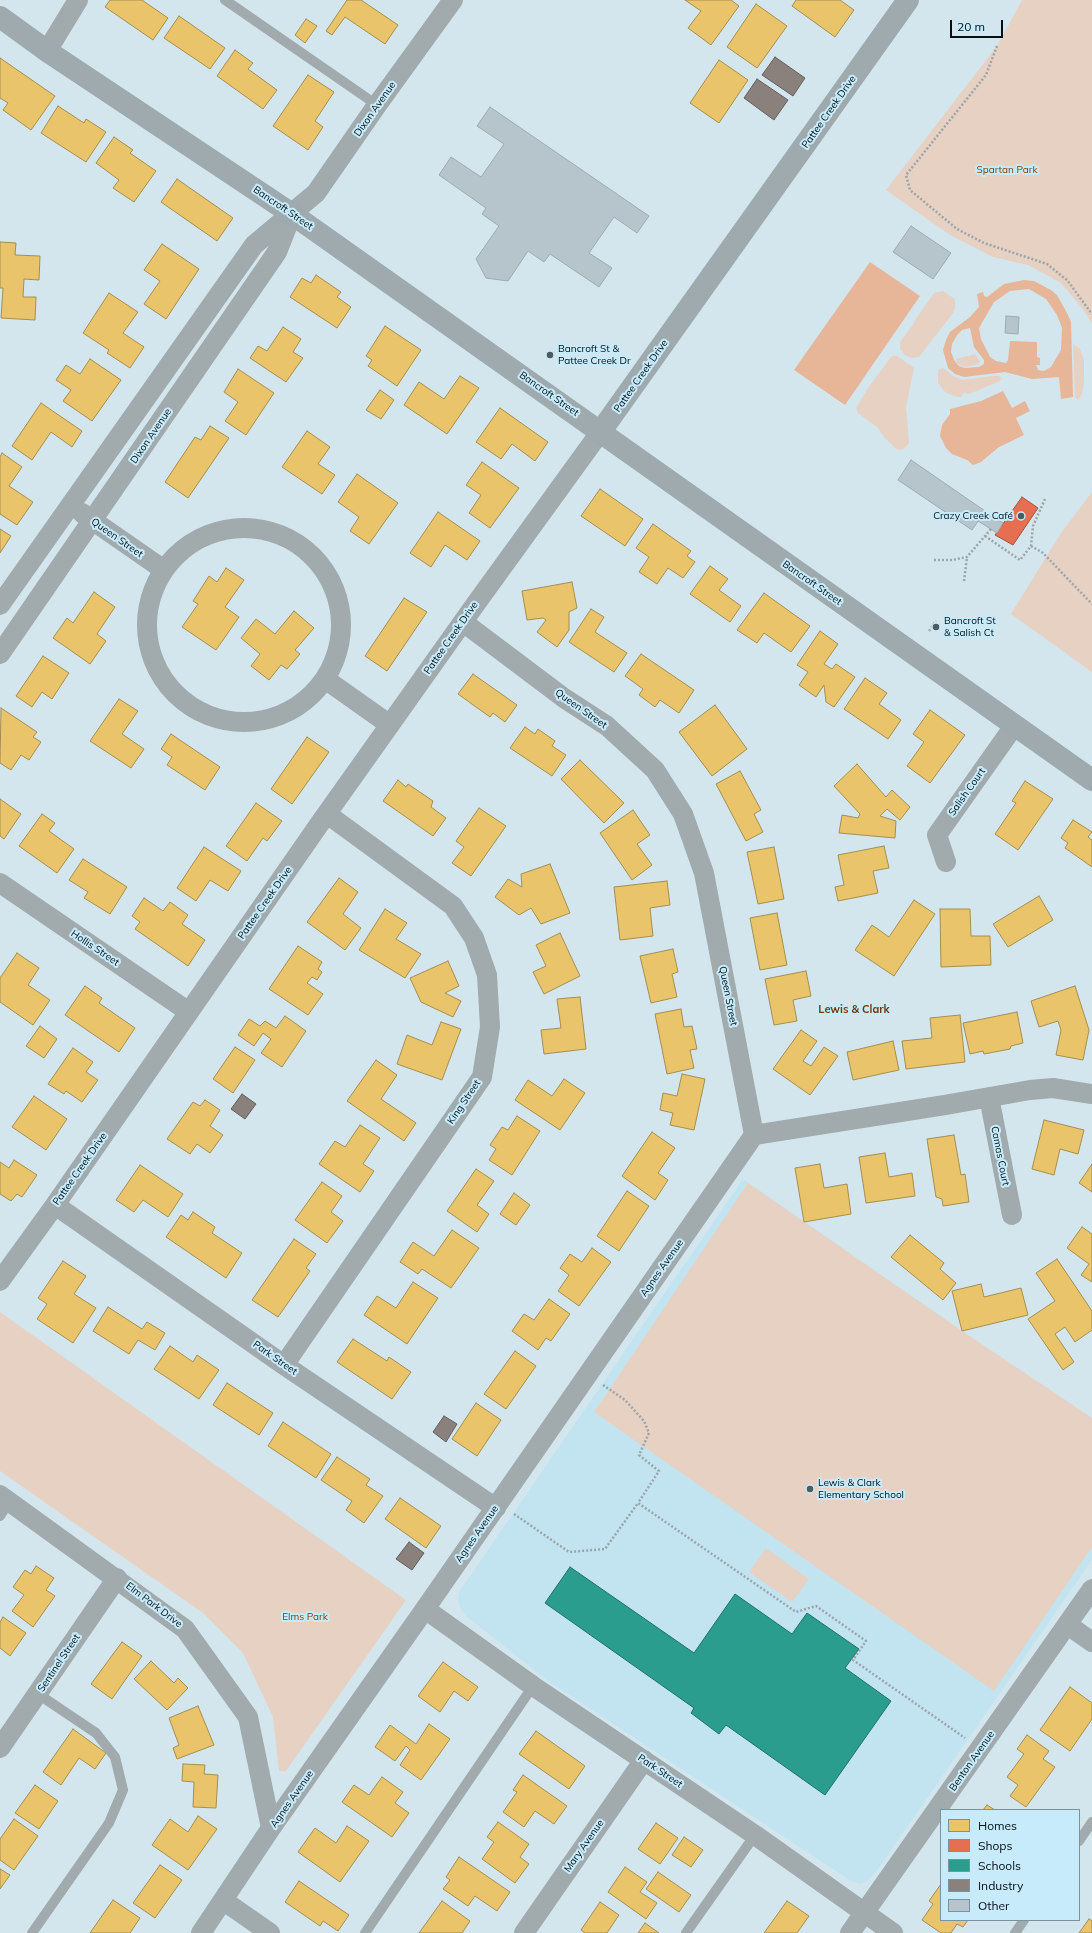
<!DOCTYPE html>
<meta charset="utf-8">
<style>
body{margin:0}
#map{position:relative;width:1092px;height:1933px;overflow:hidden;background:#d3e6ee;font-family:Mulish,sans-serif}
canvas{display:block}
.legend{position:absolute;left:940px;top:1809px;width:140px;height:112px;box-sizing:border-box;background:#c7ebfa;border:1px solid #79939e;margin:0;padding:5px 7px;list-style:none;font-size:12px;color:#041015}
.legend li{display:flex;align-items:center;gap:8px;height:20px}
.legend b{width:20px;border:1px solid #79939e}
.scale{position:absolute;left:950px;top:20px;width:53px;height:18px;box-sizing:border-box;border:2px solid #041015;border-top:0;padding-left:5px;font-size:12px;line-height:14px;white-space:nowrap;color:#041015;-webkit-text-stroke:3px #c7ebfa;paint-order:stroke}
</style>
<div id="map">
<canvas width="1092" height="1933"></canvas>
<ul class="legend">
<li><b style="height:11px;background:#e9c46a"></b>Homes</li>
<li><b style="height:11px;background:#e76f51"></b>Shops</li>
<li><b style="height:11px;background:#2a9d8f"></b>Schools</li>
<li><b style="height:11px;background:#8a817c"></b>Industry</li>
<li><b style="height:11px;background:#b6c5cb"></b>Other</li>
</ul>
<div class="scale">20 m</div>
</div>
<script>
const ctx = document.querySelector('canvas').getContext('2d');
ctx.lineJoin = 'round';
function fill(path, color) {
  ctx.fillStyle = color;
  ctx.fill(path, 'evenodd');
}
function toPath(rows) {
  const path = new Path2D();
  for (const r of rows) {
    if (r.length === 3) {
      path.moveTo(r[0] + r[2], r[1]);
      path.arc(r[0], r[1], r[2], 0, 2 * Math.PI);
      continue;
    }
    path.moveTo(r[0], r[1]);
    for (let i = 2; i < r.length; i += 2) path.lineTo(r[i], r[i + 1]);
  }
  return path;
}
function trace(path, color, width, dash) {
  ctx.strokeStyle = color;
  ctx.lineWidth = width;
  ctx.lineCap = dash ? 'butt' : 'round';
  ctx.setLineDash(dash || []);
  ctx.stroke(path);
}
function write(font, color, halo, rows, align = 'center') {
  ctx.font = font + ' Mulish,sans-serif';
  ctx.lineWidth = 4;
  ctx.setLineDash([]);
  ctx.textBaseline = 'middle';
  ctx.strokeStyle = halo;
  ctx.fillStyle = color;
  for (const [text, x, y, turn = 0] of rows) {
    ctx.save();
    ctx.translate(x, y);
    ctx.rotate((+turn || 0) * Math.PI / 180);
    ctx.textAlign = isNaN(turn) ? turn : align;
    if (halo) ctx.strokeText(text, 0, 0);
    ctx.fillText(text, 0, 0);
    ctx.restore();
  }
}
fill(toPath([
 [743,1179,962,1331,1092,1418,1092,1560,876,1872,866,1882,859,1884,851,1881,548,1681,466,1616,461,1609,458,1601,459,1592]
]), '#c2e4f1');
fill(toPath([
 [1022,0,1092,0,1092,324,1083,309,1061,283,1028,265,993,257,950,235,886,190,997,46],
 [943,291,955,299,955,308,953,313,919,357,911,358,905,355,900,349,900,342,913,325,915,320,934,293],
 [1073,344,1080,349,1084,360,1084,382,1082,394,1078,400,1075,397],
 [975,354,980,362,978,364,967,367,962,366,957,363,956,359],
 [892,356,897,356,914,368,906,407,909,443,904,449,901,450,896,449,885,438,877,427,858,413,856,408,870,385],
 [943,368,953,376,963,380,993,376,999,376,1001,378,1000,381,974,392,968,394,964,392,961,397,958,397,946,393,938,383,938,370],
 [1092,492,1092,672,1011,614,1061,533],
 [748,1183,962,1331,1092,1418,1092,1547,994,1691,594,1412],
 [0,1312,406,1600,286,1771,279,1771,273,1717,243,1653,203,1613,0,1471],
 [766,1548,809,1579,792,1602,749,1572]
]), '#e6d1c3');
fill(toPath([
 [870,262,920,296,845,405,794,370],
 [1024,280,1034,281,1051,290,1057,295,1067,313,1071,322,1073,397,1061,399,1059,377,1032,379,1005,372,964,377,955,374,948,368,943,350,946,340,950,332,970,317,979,307,977,294,983,292,984,296,987,297,1004,284],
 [1029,289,1046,299,1057,315,1062,328,1061,350,1051,367,1044,371,1038,370,1036,365,1040,365,1040,358,1037,357,1037,342,1010,341,1008,360,1006,363,996,361,990,357,981,339,979,328,994,302,1010,291],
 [970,328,974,347,984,360,984,364,979,367,965,368,959,366,954,360,951,352,952,344,957,335,962,330],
 [1003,391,1012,408,1025,401,1030,411,1016,418,1024,435,999,447,981,462,973,465,967,460,952,454,946,448,940,436,942,425,950,414,950,409,981,401]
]), '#e7b597');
const homes = toPath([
 [110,0,142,0,168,18,153,40,105,7,110,0],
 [347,0,361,0,398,25,385,44,345,17,332,35,326,31,347,0],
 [685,0,731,0,739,6,711,45,688,28,701,11,685,0],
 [796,0,840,0,854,10,835,37,792,6,796,0],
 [756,4,787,26,757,68,727,47,756,4],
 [179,16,225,48,210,69,164,38,179,16],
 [306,19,317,26,305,43,295,35,306,19],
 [235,50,253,63,248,69,277,90,263,109,217,76,235,50],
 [0,58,55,96,31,130,3,110,8,103,0,98,0,58],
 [719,60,748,80,719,123,690,103,719,60],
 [308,75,334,92,315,121,323,127,308,150,273,126,308,75],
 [58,106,84,123,86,119,106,132,86,162,41,133,58,106],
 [114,137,133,150,130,153,156,171,134,202,113,188,119,180,96,163,114,137],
 [177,179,233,218,217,241,161,202,177,179],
 [0,242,16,243,15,255,40,256,39,280,24,279,23,297,36,297,35,320,1,318,3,288,0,288,0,242],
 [162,244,199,269,166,319,144,304,160,281,144,270,162,244],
 [316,275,341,292,337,297,351,307,337,328,290,297,302,278,311,283,316,275],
 [109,293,138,312,123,333,144,347,130,368,107,353,109,350,83,333,109,293],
 [385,326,421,350,397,386,368,366,372,360,366,356,385,326],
 [283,327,301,339,293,352,303,358,286,382,250,358,258,346,267,351,283,327],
 [90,359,121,380,92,421,63,401,71,390,56,380,66,365,80,374,90,359],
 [238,369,274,393,246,435,225,421,238,402,224,392,238,369],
 [460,376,479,388,447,434,404,405,419,382,444,399,460,376],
 [380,390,394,400,381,419,366,410,380,390],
 [41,403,82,431,72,447,51,432,32,460,12,446,41,403],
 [500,408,548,442,535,461,512,444,501,459,476,442,500,408],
 [210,426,229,438,188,498,165,482,195,437,201,440,210,426],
 [307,431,330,447,318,464,335,475,322,494,282,467,307,431],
 [2,453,22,467,9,486,33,502,17,525,0,514,0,457,2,453],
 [482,462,519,488,490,528,469,513,481,495,466,485,482,462],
 [357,474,398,503,369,544,350,531,359,517,338,502,357,474],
 [600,489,643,519,625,546,581,516,600,489],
 [438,512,480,541,467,560,445,545,431,567,410,553,438,512],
 [653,524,691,551,687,556,695,562,683,578,668,568,657,584,639,572,649,557,636,548,653,524],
 [0,529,11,536,0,553,0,529],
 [710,566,728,579,719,590,741,606,730,622,690,594,710,566],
 [226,568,244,580,225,607,239,617,216,650,182,627,198,604,193,601,209,576,217,582,226,568],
 [572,582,577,608,569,612,569,630,557,647,537,632,546,620,543,618,527,620,522,591,572,582],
 [94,592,115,607,97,634,106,641,90,664,53,638,67,618,73,623,94,592],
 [764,593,810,626,791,652,764,633,757,643,737,630,764,593],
 [404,598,427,612,387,671,365,656,404,598],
 [591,609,604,617,595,632,627,653,614,672,569,642,591,609],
 [294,611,314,628,295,650,300,654,287,669,281,665,269,680,251,666,260,654,241,638,256,619,275,634,294,611],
 [820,631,838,644,824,664,832,669,836,664,855,677,834,707,826,702,824,685,816,697,799,685,808,672,797,665,820,631],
 [641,654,694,690,679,713,660,700,655,707,639,695,643,689,625,676,641,654],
 [43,656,69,673,52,699,42,692,32,707,16,696,43,656],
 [473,674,517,705,505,722,493,713,490,717,458,694,473,674],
 [865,678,887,693,879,704,901,720,888,739,844,709,865,678],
 [119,699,138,711,122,734,144,749,131,768,90,741,119,699],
 [715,705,747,749,712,776,679,732,715,705],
 [1,708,37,732,33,737,41,742,29,760,21,755,11,770,0,763,1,708],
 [930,710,965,735,930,783,907,766,924,742,913,734,930,710],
 [525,727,535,734,538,729,555,741,552,746,566,755,552,776,510,748,525,727],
 [171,734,220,767,205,790,167,765,172,757,161,749,171,734],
 [307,737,329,752,292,804,271,789,307,737],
 [580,760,624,803,604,823,561,779,580,760],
 [857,764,886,797,892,790,910,807,900,820,887,809,880,816,896,821,895,838,839,833,842,815,858,818,860,814,834,786,857,764],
 [740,771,761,810,754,814,763,832,746,841,716,784,740,771],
 [398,780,406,787,408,784,433,801,431,807,446,818,433,836,383,801,398,780],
 [1025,781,1053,799,1018,850,995,834,1016,803,1012,801,1025,781],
 [0,799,21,814,4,839,0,836,0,799],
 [256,803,282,821,267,841,263,838,247,861,226,846,256,803],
 [479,808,506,826,471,876,452,863,464,847,456,841,479,808],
 [633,810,650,835,637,844,652,865,632,880,600,833,633,810],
 [42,814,55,823,49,831,74,849,57,873,19,846,42,814],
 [1073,820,1092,832,1088,837,1092,840,1092,867,1065,848,1068,843,1061,838,1073,820],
 [884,846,889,868,873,871,878,893,838,901,835,887,844,885,838,855,884,846],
 [204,847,241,871,228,891,210,880,196,901,177,888,204,847],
 [774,847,784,899,758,904,747,852,774,847],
 [83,859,127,887,110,914,84,898,88,892,69,880,83,859],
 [550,864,570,913,541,924,531,908,519,915,495,897,508,879,522,887,521,874,550,864],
 [339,878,358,892,343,914,361,928,345,950,307,922,339,878],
 [667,881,670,905,650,908,653,936,620,940,614,887,667,881],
 [1039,896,1053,920,1008,947,993,924,1039,896],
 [144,898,163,911,170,902,188,915,182,924,205,940,188,966,135,929,140,922,132,916,144,898],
 [914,900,935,914,894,976,855,950,872,925,889,937,914,900],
 [385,909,407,923,396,939,421,954,405,978,359,950,385,909],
 [940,909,970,909,971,936,990,936,991,965,941,967,940,909],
 [777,913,787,965,760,970,750,918,777,913],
 [560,933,580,976,544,994,533,972,546,966,536,945,560,933],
 [298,946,322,962,318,969,322,972,317,980,312,977,307,983,323,994,308,1015,269,989,298,946],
 [673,949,678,972,672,974,677,997,651,1003,640,956,673,949],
 [17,953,39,968,28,985,50,1000,33,1025,0,1002,0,978,17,953],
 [448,961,459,986,445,993,461,1001,453,1017,421,1002,410,978,448,961],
 [806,971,811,996,793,1000,797,1021,774,1025,765,979,806,971],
 [85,986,102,998,99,1003,135,1028,119,1052,65,1015,85,986],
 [1075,986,1089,1030,1083,1060,1056,1055,1061,1030,1058,1021,1039,1027,1031,1001,1075,986],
 [580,997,586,1049,544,1054,541,1030,561,1028,557,999,580,997],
 [681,1009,684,1027,692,1026,697,1049,690,1050,694,1068,667,1074,655,1014,681,1009],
 [1017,1012,1023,1043,1011,1046,1010,1049,984,1054,983,1051,970,1054,963,1023,1017,1012],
 [960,1015,965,1062,906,1069,902,1041,932,1038,930,1018,960,1015],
 [285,1016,306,1031,282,1067,261,1053,271,1039,263,1033,254,1046,238,1035,249,1019,260,1026,265,1021,276,1028,285,1016],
 [441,1022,461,1029,442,1080,397,1064,407,1035,432,1045,441,1022],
 [40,1026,57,1039,44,1058,26,1046,40,1026],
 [801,1030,817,1041,803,1061,811,1066,824,1047,838,1056,810,1095,773,1069,801,1030],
 [893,1041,899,1070,853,1080,847,1052,893,1041],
 [235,1047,255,1060,233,1093,213,1079,235,1047],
 [73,1048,93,1062,86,1072,98,1080,82,1102,66,1091,64,1094,48,1084,73,1048],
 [376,1060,397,1075,381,1099,416,1123,404,1141,347,1101,376,1060],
 [682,1074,705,1079,694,1130,670,1125,673,1113,660,1110,663,1093,677,1096,682,1074],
 [564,1079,585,1093,560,1130,515,1100,528,1080,552,1096,564,1079],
 [34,1096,67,1119,46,1150,12,1127,34,1096],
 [205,1100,220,1110,210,1126,223,1135,210,1153,197,1144,190,1154,167,1139,193,1102,200,1106,205,1100],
 [517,1116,540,1131,512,1175,489,1160,496,1149,490,1145,502,1127,508,1130,517,1116],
 [1044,1120,1084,1130,1078,1154,1060,1149,1054,1175,1032,1169,1044,1120],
 [360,1125,380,1138,363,1164,374,1171,360,1192,319,1164,335,1141,345,1147,360,1125],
 [652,1132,675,1148,658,1173,668,1180,655,1200,622,1176,652,1132],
 [954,1135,961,1175,965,1174,969,1202,943,1206,942,1199,936,1197,927,1139,954,1135],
 [885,1153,889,1177,912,1173,915,1196,866,1203,859,1157,885,1153],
 [14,1160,37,1175,22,1197,17,1194,11,1201,0,1194,0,1162,9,1168,14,1160],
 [820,1164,824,1188,847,1184,851,1214,804,1222,795,1168,820,1164],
 [1092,1164,1092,1192,1079,1183,1092,1164],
 [140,1165,183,1194,168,1217,143,1200,134,1212,116,1200,140,1165],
 [476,1169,494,1181,477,1205,489,1214,477,1232,447,1211,476,1169],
 [322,1182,342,1196,331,1212,343,1221,327,1243,295,1220,322,1182],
 [627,1191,649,1206,619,1251,597,1236,627,1191],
 [514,1193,530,1205,516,1225,500,1214,514,1193],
 [193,1212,215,1227,212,1233,242,1253,226,1278,166,1237,181,1215,188,1220,193,1212],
 [1082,1227,1092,1234,1092,1282,1081,1275,1089,1264,1067,1248,1082,1227],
 [452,1230,479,1248,451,1288,422,1269,418,1274,400,1262,413,1242,434,1256,452,1230],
 [910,1235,944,1263,940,1269,956,1283,943,1300,891,1257,910,1235],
 [294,1239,316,1254,306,1268,310,1271,278,1317,252,1300,294,1239],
 [592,1248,611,1262,579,1306,558,1291,569,1275,560,1268,570,1254,582,1262,592,1248],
 [1057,1259,1092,1311,1092,1330,1075,1342,1065,1327,1055,1334,1074,1362,1063,1370,1028,1319,1055,1301,1036,1273,1057,1259],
 [63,1261,86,1276,74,1294,96,1308,73,1343,37,1319,47,1304,38,1298,63,1261],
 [413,1282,438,1298,407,1344,364,1315,377,1296,396,1308,413,1282],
 [981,1284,984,1297,1021,1288,1028,1315,962,1331,952,1291,981,1284],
 [549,1299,570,1314,551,1341,546,1338,538,1350,512,1331,524,1314,534,1320,549,1299],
 [108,1307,142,1329,147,1322,165,1333,155,1350,138,1340,129,1354,93,1331,108,1307],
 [353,1339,387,1361,389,1357,411,1372,392,1399,337,1362,353,1339],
 [170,1346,193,1362,197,1355,219,1370,199,1399,154,1369,170,1346],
 [515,1351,536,1366,506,1409,484,1394,515,1351],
 [227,1383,273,1413,259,1435,213,1405,227,1383],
 [476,1403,501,1420,477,1456,452,1439,476,1403],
 [283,1422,331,1454,316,1478,268,1446,283,1422],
 [337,1457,370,1479,366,1485,383,1496,364,1523,346,1510,352,1501,321,1480,337,1457],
 [400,1498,441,1526,426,1548,385,1519,400,1498],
 [36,1566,54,1578,46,1590,55,1596,33,1627,12,1611,24,1595,13,1587,25,1570,31,1574,36,1566],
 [3,1617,26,1633,10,1656,0,1648,0,1622,3,1617],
 [122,1642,142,1656,112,1699,91,1684,122,1642],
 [151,1661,174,1683,178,1678,188,1688,167,1710,134,1679,151,1661],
 [443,1662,478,1687,468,1701,454,1691,440,1712,418,1696,443,1662],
 [1070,1687,1092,1703,1092,1719,1070,1751,1040,1730,1070,1687],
 [198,1706,214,1745,177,1759,173,1748,179,1745,169,1718,198,1706],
 [429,1724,450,1739,421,1780,400,1765,410,1750,406,1746,395,1761,375,1747,390,1725,416,1744,429,1724],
 [73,1729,106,1753,95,1769,79,1758,61,1785,43,1772,73,1729],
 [536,1731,585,1766,569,1789,519,1754,536,1731],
 [1027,1735,1049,1751,1043,1759,1055,1767,1026,1807,1010,1796,1018,1785,1007,1777,1024,1754,1017,1749,1027,1735],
 [183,1764,205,1765,204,1774,218,1775,216,1808,193,1807,194,1782,182,1781,183,1764],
 [523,1775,567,1806,554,1824,535,1811,524,1827,503,1812,517,1792,513,1790,523,1775],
 [382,1777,403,1792,395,1803,409,1813,392,1837,342,1802,354,1785,369,1795,382,1777],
 [35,1785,58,1801,39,1829,15,1813,35,1785],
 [987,1805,995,1810,983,1810,987,1805],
 [198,1816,217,1829,188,1870,152,1845,170,1819,188,1832,198,1816],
 [14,1819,38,1836,14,1870,0,1860,0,1839,14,1819],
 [498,1822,529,1844,520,1857,529,1864,515,1883,482,1859,494,1842,487,1837,498,1822],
 [656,1823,678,1838,660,1864,638,1849,656,1823],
 [347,1826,369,1841,340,1882,298,1852,315,1828,336,1843,347,1826],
 [684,1837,703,1850,691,1867,672,1855,684,1837],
 [459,1857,510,1892,497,1911,475,1896,468,1906,443,1889,450,1880,446,1877,459,1857],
 [160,1865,182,1880,155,1918,133,1903,160,1865],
 [625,1867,647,1882,640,1892,657,1903,646,1919,608,1892,625,1867],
 [0,1869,10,1875,0,1889,0,1869],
 [658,1872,691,1895,679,1912,646,1889,658,1872],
 [299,1881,349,1915,338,1931,323,1921,320,1926,285,1902,299,1881],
 [941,1884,941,1920,968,1920,963,1927,957,1924,951,1933,941,1933,922,1920,933,1904,929,1901,941,1884],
 [113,1900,140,1918,130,1933,90,1933,113,1900],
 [442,1901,470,1921,462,1933,419,1933,442,1901],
 [787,1901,809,1916,797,1933,764,1933,787,1901],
 [600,1902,619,1915,607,1933,585,1933,581,1930,600,1902],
 [1089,1919,1092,1921,1092,1933,1079,1933,1089,1919],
 [645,1923,659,1933,638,1933,645,1923]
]);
fill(homes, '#e9c46a');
trace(homes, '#a48e50', 1);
const shops = toPath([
 [1022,497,1038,508,1013,545,995,535,1022,497]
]);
fill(shops, '#e76f51');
trace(shops, '#a3523f', 1);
const schools = toPath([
 [570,1567,694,1653,735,1594,792,1634,807,1613,859,1649,845,1668,891,1701,825,1795,726,1725,719,1734,691,1713,694,1708,545,1603,570,1567]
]);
fill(schools, '#2a9d8f');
trace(schools, '#1f736a', 1);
const industry = toPath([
 [775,57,805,78,793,96,762,75,775,57],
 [757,79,788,100,774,120,744,98,757,79],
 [242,1094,256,1104,245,1119,231,1109,242,1094],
 [444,1416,457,1424,446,1442,433,1432,444,1416],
 [409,1542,424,1553,412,1570,396,1559,409,1542]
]);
fill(industry, '#8a817c');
trace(industry, '#625f5d', 1);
const building = toPath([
 [490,107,649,216,637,233,614,217,589,253,612,268,599,287,550,254,544,262,528,251,508,281,486,278,476,259,499,226,482,214,486,208,439,175,451,157,481,177,504,144,477,126,490,107],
 [911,226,951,253,933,279,893,252,911,226],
 [1006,316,1019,317,1018,334,1005,333,1006,316],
 [911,460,985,511,972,530,898,480,911,460],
 [985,511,1003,523,997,533,978,521,985,511]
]);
fill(building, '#b6c5cb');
trace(building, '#9cabb2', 1);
trace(toPath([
 [997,46,986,75,906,175,910,190,957,229,984,243,1047,264,1067,280,1092,314],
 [985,536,1020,560,1031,546,1033,526,1045,499],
 [1031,546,1043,553,1092,604],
 [934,560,952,560,967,557,991,529],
 [964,581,967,557],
 [929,631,936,621],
 [603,1385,625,1400,644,1421,649,1433,639,1455,659,1471,638,1503],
 [514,1514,569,1552,605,1549,638,1503,796,1612,816,1606,866,1641,853,1660,965,1738]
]), '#9ca5a9', 2.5, [2, 2]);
trace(toPath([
 [225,0,377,105],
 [0,1516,9,1502],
 [1079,1841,1092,1822],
 [32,1933,109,1823,123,1790,115,1757,96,1733,38,1694],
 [365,1933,533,1686],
 [686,1933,755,1835],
 [1015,1933,1024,1920]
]), '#a1aaad', 10);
trace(toPath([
 [47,51,78,0],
 [82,513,164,570],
 [244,625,97],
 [0,605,254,245,316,193,377,105,453,0],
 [463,622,564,698,607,726,655,770,683,814,704,873,754,1135],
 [0,654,277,252,292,214],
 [325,679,390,725],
 [946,862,937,835,1014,726],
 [0,883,189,1012],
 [989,1097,1012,1215],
 [754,1135,945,1105,1030,1090,1053,1088,1092,1094],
 [55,1205,284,1365,496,1508],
 [0,1281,55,1205,318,826,472,609,601,431],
 [284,1365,482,1077,490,1027,487,975,474,938,453,906,327,814],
 [0,1495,185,1629,248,1717,271,1828],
 [425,1609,533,1686,755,1835,893,1933],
 [1068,1625,1092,1642],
 [0,1748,117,1578],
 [224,1901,270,1933],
 [201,1933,271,1828,425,1609,754,1135],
 [524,1933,644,1760],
 [850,1933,1092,1589]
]), '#a1aaad', 20);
trace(toPath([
 [0,17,47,51,292,214,1092,780],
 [601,431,908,0]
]), '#9eaaae', 22);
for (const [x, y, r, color] of [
 [550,355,4,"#4c5b61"],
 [1021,516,4,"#4c5b61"],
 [936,627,4,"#4c5b61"],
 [810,1489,4,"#4c5b61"]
]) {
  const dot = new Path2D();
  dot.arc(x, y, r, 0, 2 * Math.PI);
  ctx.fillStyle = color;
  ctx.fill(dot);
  trace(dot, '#c7ebfa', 1.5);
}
write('10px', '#041015', '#c7ebfa', [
 ["Dixon Avenue",375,109,-55],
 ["Pattee Creek Drive",829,112,-55],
 ["Bancroft Street",283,208,34],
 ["Pattee Creek Drive",641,376,-55],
 ["Bancroft Street",549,394,35],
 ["Dixon Avenue",151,436,-56],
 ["Queen Street",117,538,35],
 ["Bancroft Street",812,583,35],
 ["Pattee Creek Drive",451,638,-55],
 ["Queen Street",581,709,35],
 ["Salish Court",967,792,-55],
 ["Pattee Creek Drive",265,903,-55],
 ["Hollis Street",95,948,34],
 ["Queen Street",728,996,79],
 ["King Street",464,1102,-56],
 ["Camas Court",1000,1156,79],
 ["Pattee Creek Drive",80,1169,-55],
 ["Agnes Avenue",662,1268,-55],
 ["Park Street",275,1358,35],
 ["Agnes Avenue",477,1534,-55],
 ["Elm Park Drive",154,1605,37],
 ["Sentinel Street",59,1663,-56],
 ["Benton Avenue",972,1761,-55],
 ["Park Street",660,1771,34],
 ["Agnes Avenue",292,1799,-55],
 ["Mary Avenue",584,1846,-55]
]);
write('10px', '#803a00', '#c7ebfa', [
 ["Spartan Park",1007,170],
 ["Elms Park",305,1617]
]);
write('10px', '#041015', '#c7ebfa', [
 ["Bancroft St &",558,349],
 ["Pattee Creek Dr",558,361],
 ["Crazy Creek Café",1013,516,"right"],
 ["Bancroft St",944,621],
 ["& Salish Ct",944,633],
 ["Lewis & Clark",818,1483],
 ["Elementary School",818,1495]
], 'left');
write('bold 11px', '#74380c', '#c7ebfa', [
 ["Lewis & Clark",854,1010]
]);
</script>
